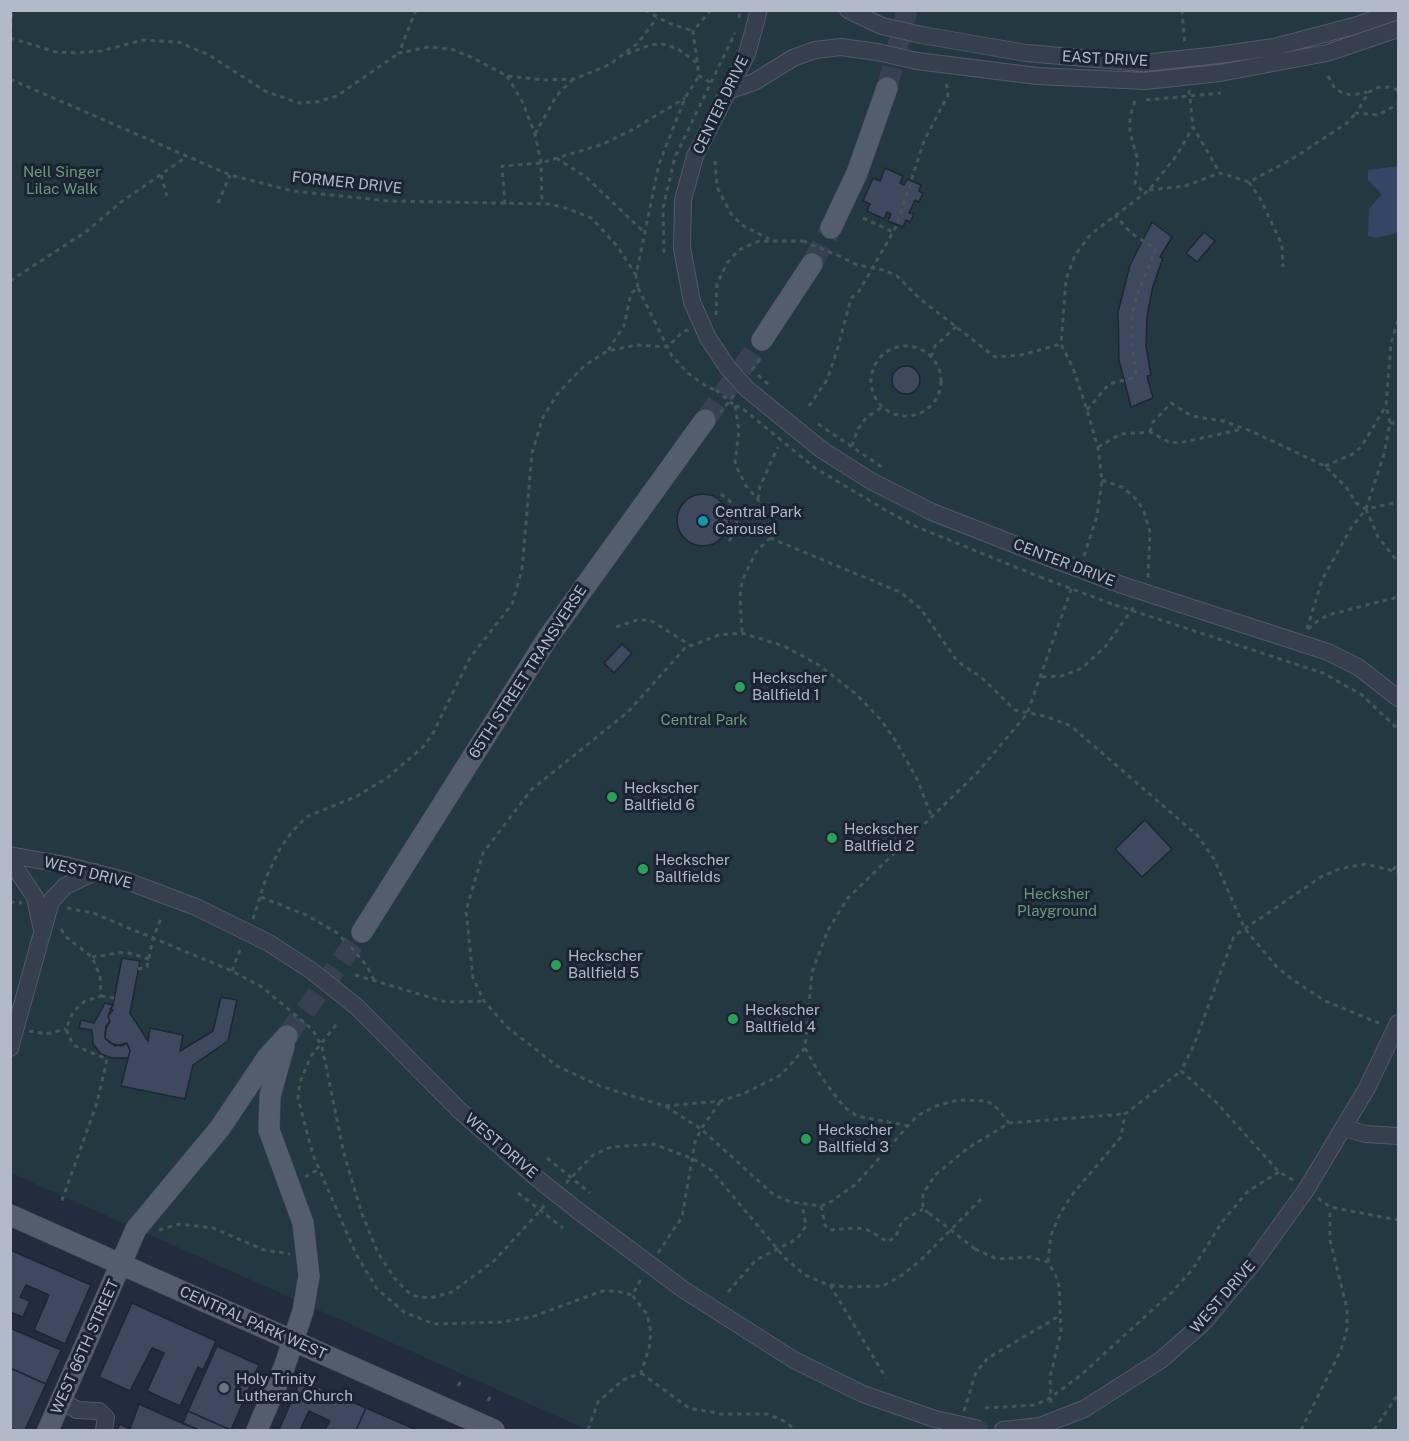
<!DOCTYPE html>
<style>
body{margin:0}
#map{position:relative;width:1409px;height:1441px;overflow:hidden;background:#222c3e;font-family:"Public Sans",sans-serif}
canvas{display:block}
.frame{position:absolute;inset:0;border:12px solid #b2b9c9;pointer-events:none}
</style>
<div id="map">
<canvas width="1409" height="1441"></canvas>
<div class="frame"></div>
</div>
<script>
const ctx = document.querySelector('canvas').getContext('2d');
ctx.lineJoin = 'round';
function fill(path, color) {
  ctx.fillStyle = color;
  ctx.fill(path, 'evenodd');
}
function toPath(rows) {
  const path = new Path2D();
  for (const r of rows) {
    if (r.length === 3) {
      path.moveTo(r[0] + r[2], r[1]);
      path.arc(r[0], r[1], r[2], 0, 2 * Math.PI);
      continue;
    }
    path.moveTo(r[0], r[1]);
    for (let i = 2; i < r.length; i += 2) path.lineTo(r[i], r[i + 1]);
  }
  return path;
}
function trace(path, color, width, dash) {
  ctx.strokeStyle = color;
  ctx.lineWidth = width;
  ctx.lineCap = dash ? 'butt' : 'round';
  ctx.setLineDash(dash || []);
  ctx.stroke(path);
}
function write(font, color, halo, rows, align = 'center') {
  ctx.font = font + ' "Public Sans",sans-serif';
  ctx.lineWidth = 6;
  ctx.setLineDash([]);
  ctx.textBaseline = 'middle';
  ctx.strokeStyle = halo;
  ctx.fillStyle = color;
  for (const [text, x, y, turn = 0] of rows) {
    ctx.save();
    ctx.translate(x, y);
    ctx.rotate((+turn || 0) * Math.PI / 180);
    ctx.textAlign = isNaN(turn) ? turn : align;
    if (halo) ctx.strokeText(text, 0, 0);
    ctx.fillText(text, 0, 0);
    ctx.restore();
  }
}
fill(toPath([
 [11,11,1398,11,1398,1430,588,1430,11,1173]
]), '#24393f');
fill(toPath([
 [1398,166,1398,233,1375,238,1368,236,1369,209,1382,194,1368,180,1368,170]
]), '#354566');
const building = toPath([
 [885,168,903,176,900,183,904,185,907,179,921,185,919,191,923,193,919,202,915,200,909,213,914,214,910,222,906,220,903,227,888,221,891,214,887,212,884,219,867,211,870,204,863,201,873,178,880,181,885,168],
 [1152,222,1172,237,1160,257,1163,258,1153,286,1147,316,1146,346,1151,375,1147,376,1153,398,1131,407,1119,360,1118,312,1130,265,1152,222],
 [1204,232,1215,241,1197,262,1186,253,1204,232],
 [906,380,14],
 [703,520,26],
 [622,644,632,653,614,673,604,663,622,644],
 [1145,820,1172,849,1142,877,1115,849,1145,820],
 [122,958,140,961,130,1013,148,1041,150,1028,183,1035,180,1051,213,1031,221,997,237,1000,228,1041,193,1065,185,1099,121,1086,130,1051,127,1043,121,1046,110,1043,105,1038,105,1031,110,1021,108,1016,113,1010,110,1009,113,1005,122,958],
 [105,1003,113,1005,108,1016,110,1021,106,1026,105,1038,115,1046,127,1043,130,1051,128,1058,112,1058,101,1054,93,1044,92,1030,79,1028,81,1020,94,1023,105,1003],
 [10,1250,91,1285,65,1344,34,1330,49,1295,26,1285,20,1297,30,1301,23,1317,10,1312,10,1250],
 [132,1303,216,1341,203,1370,198,1367,180,1406,147,1391,164,1353,152,1348,130,1391,99,1377,132,1303],
 [10,1328,61,1350,46,1384,10,1368,10,1328],
 [217,1346,259,1365,231,1430,188,1411,217,1346],
 [10,1368,46,1384,25,1430,10,1430,10,1368],
 [301,1379,366,1408,356,1430,325,1430,330,1421,309,1411,300,1430,279,1430,301,1379],
 [139,1404,177,1421,199,1430,117,1430,120,1424,130,1429,139,1404],
 [366,1408,417,1430,356,1430,366,1408],
 [188,1411,231,1430,199,1430,183,1423,188,1411]
]);
fill(building, '#3e485e');
trace(building, '#1e2535', 1.5);
trace(toPath([
 [887,88,907,10],
 [812,264,831,228],
 [705,420,762,340],
 [287,1036,362,932]
]), '#384153', 21, [21, 10]);
const minor = toPath([
 [848,10,882,26],
 [922,35,1026,53,1143,63],
 [1218,55,1274,47,1354,26,1398,11],
 [917,61,1037,76,1145,81],
 [1220,73,1327,53,1398,29],
 [728,91,754,82,793,58,815,50,841,47,877,52],
 [728,368,708,338,692,302,682,248,683,200,695,156,747,54,759,10],
 [747,389,822,450,871,481,932,512,1047,557],
 [1122,585,1328,652,1358,667,1398,698],
 [10,855,65,865,124,880,196,907,269,943,312,971,357,1007,459,1110,533,1175],
 [10,860,35,897,41,926],
 [10,1048,51,901,65,886,95,872],
 [1345,1128,1365,1134,1398,1136],
 [577,1210,684,1290,794,1360,863,1394,935,1419],
 [61,1400,77,1410,99,1411,106,1418,104,1430],
 [1003,1430,1040,1426,1084,1409,1161,1360,1203,1323,1254,1262,1306,1190,1367,1088,1398,1023]
]);
const major = toPath([
 [831,228,857,173,887,88],
 [762,340,812,264],
 [362,932,547,639,705,420],
 [284,1046,270,1096,269,1130,303,1223],
 [10,1215,494,1430],
 [48,1430,136,1229,220,1128,267,1058,287,1036],
 [257,1430,285,1365,303,1311,309,1276]
]);
trace(minor, '#525969', 18);
trace(major, '#404757', 22);
trace(toPath([
 [416,10,399,53,429,47,451,49,471,57,507,76,545,80,574,79,609,65,638,43,657,18],
 [645,10,668,23,693,31],
 [711,10,693,31,699,76,712,83],
 [1182,10,1185,45],
 [739,18,740,10],
 [10,36,12,10],
 [10,38,56,52,75,53,101,51,143,40,178,42,209,55,265,91,299,103,316,102,337,96,399,53],
 [627,54,650,45,663,44,678,49,697,63],
 [507,76,522,101,535,134,541,163,542,204],
 [1328,76,1334,87,1342,93,1352,95,1367,92],
 [10,79,230,175,293,191,389,201,550,204,569,209,591,218,599,226,617,246,636,275],
 [1189,90,1193,127,1220,173],
 [1398,90,1389,87,1375,88,1369,92,1356,113,1378,115,1398,104],
 [1135,101,1130,116,1130,133,1138,161,1135,183,1144,193],
 [535,134,557,95,573,79],
 [556,158,586,177,645,233],
 [715,161,717,187,731,214,742,225,769,239],
 [161,175,167,196],
 [1249,182,1261,200,1282,245,1283,267],
 [1149,190,1185,186,1220,173,1249,182,1292,159,1347,123,1356,113],
 [218,203,230,175],
 [505,204,502,166,541,163,603,144,632,130,685,98],
 [863,218,893,232],
 [664,253,663,208,675,157,735,33],
 [837,255,857,265,884,270,897,276,919,298,995,357,1021,355,1061,344],
 [10,281,87,231,121,202,186,157],
 [638,288,672,356,688,373,707,387,716,390],
 [716,315,717,284,727,263,739,250,759,241,803,241],
 [906,381,35],
 [608,350,624,326,631,293,638,288,636,275,659,164,685,98,699,76],
 [931,357,935,346,957,326],
 [752,370,762,356],
 [758,375,768,384],
 [735,406,742,408,815,468,887,511,917,527,1040,577],
 [735,406,739,431,735,461,737,468,746,486,758,499,770,538],
 [809,406,827,380,837,351,851,298,858,293,896,227,924,141,948,95,946,81],
 [1087,410,1109,384,1132,378,1136,372,1132,345,1132,314,1137,295,1156,249,1131,233,1115,215],
 [720,413,734,395],
 [1390,423,1398,423],
 [818,424,882,467],
 [1150,432,1153,422,1171,403,1192,416,1223,421,1251,431,1325,466,1346,487,1356,503,1366,509,1398,502],
 [852,446,858,429,866,418,882,407],
 [1098,447,1121,434,1150,432,1169,442,1179,443,1243,429],
 [1325,466,1351,455,1361,447,1386,406],
 [1102,480,1124,488,1138,501,1144,512,1150,532,1148,578],
 [721,494,733,504,736,516,763,513],
 [758,499,760,486,778,447],
 [1366,509,1378,537,1398,562],
 [770,538,900,592,921,609,957,661,981,677,1015,710,1048,717,1071,726,1197,835,1214,859,1245,929,1276,966,1293,980,1325,1001,1379,1023],
 [729,541,737,528,736,516],
 [1084,556,1097,516,1102,480,1098,448,1087,410,1073,368,1061,344,1066,279,1075,255,1091,234,1149,190,1177,155,1193,127],
 [1115,605,1323,673,1362,695,1398,729],
 [616,627,637,620,650,620,690,645],
 [1307,629,1322,580,1351,528,1366,509,1384,454,1390,423,1386,406,1391,343,1398,321],
 [1308,629,1320,619,1332,614,1398,597],
 [742,632,740,598,742,581,756,552,770,538],
 [1042,677,1062,676,1082,668,1106,646,1135,605],
 [1393,870,1398,863],
 [261,897,306,915,336,932,347,943],
 [10,902,22,903],
 [67,908,93,913,232,971,262,987,313,1030,322,1047,344,1154,362,1214,378,1253,395,1279,408,1292,415,1296,430,1298,452,1292,494,1261,547,1203],
 [253,919,266,878,278,852,291,833,306,817,355,797,387,778,423,747,432,735,470,658,512,604,522,570,532,453,543,417,558,393,584,366,607,351,637,345,668,347,683,331,690,330],
 [61,929,67,938,92,957,100,976,101,996,85,1001,73,1012,66,1029,73,1045,107,1059,97,1103,61,1203],
 [351,947,367,966,374,980],
 [92,957,125,952,149,959],
 [138,969,147,967,153,938,162,916],
 [232,971,241,947],
 [355,975,446,1002,484,1001],
 [101,996,115,998],
 [336,1025,311,1056,300,1082,298,1098,313,1155,356,1254,377,1289,404,1312,434,1324,502,1322,532,1317,602,1291,616,1291,632,1295,643,1276],
 [29,1031,46,1034,66,1029],
 [805,1048,781,1075,745,1093,721,1101,665,1106,600,1086,557,1066,507,1027,484,1001,473,978,466,911,483,853,531,790,628,712,685,648,719,635,742,633,784,646,819,665,856,694,881,720,895,740,917,779,931,815],
 [720,1102,701,1129,774,1195,791,1202,821,1206,832,1201,856,1184,917,1116,936,1106,958,1100,987,1101,997,1108,1009,1123],
 [909,1126,857,1116,844,1107,822,1078,805,1048,812,972,828,930,847,899,978,772,1027,714,1073,584],
 [305,1177,319,1169],
 [1293,1180,1279,1172,1215,1101,1181,1071,1194,1045,1234,936,1321,877,1339,869,1365,864,1398,872],
 [566,1183,593,1155,611,1147,654,1144,693,1159,711,1170,785,1258,805,1275,826,1284,845,1287,883,1286,902,1275,921,1260,984,1196],
 [1318,1198,1330,1207,1398,1220],
 [821,1206,825,1225,829,1230,857,1228,868,1230,888,1242,896,1236,902,1221,923,1209],
 [929,1213,923,1209,923,1194,935,1175,968,1148,1009,1123,1125,1114],
 [159,1230,179,1224,213,1228,264,1250,290,1254],
 [975,1249,997,1259,1031,1257,1048,1262,1056,1276,1059,1287,1061,1332,1050,1377,1051,1405],
 [658,1253,682,1217,695,1142,701,1129,665,1106],
 [1048,1262,1051,1235,1059,1216,1071,1196,1121,1137,1125,1114,1181,1071],
 [830,1285,886,1378],
 [728,1292,756,1260,797,1239,806,1226,802,1204],
 [641,1373,689,1408,721,1414,768,1414,786,1422,795,1430],
 [458,1386,461,1381],
 [488,1401,491,1395],
 [985,1408,1035,1405,1050,1398,1081,1375,1172,1292,1192,1270,1222,1222,1248,1191,1279,1172],
 [964,1411,976,1372,988,1358,1061,1315],
 [588,1430,598,1402,623,1380,641,1373,649,1348,651,1332,647,1314,632,1295],
 [1301,1430,1341,1350,1347,1329,1347,1309,1330,1240,1330,1208],
 [1374,1430,1398,1394]
]), '#42565c', 3, [4.5, 4.5]);
trace(minor, '#373e4e', 16);
trace(major, '#545d6e', 21);
const minorBridge = toPath([
 [882,26,922,35],
 [877,52,917,61],
 [1143,63,1218,55],
 [1145,81,1220,73],
 [728,368,747,389],
 [1047,557,1122,585],
 [533,1175,577,1210],
 [935,1419,980,1429]
]);
const majorBridge = toPath([
 [303,1223,309,1276]
]);
trace(minorBridge, '#525969', 18, []);
trace(majorBridge, '#404757', 22, []);
trace(toPath([
 [1146,100,1221,93],
 [803,241,837,255],
 [716,390,735,406],
 [1040,577,1115,605],
 [547,1158,590,1193],
 [518,1193,563,1228],
 [929,1213,975,1249]
]), '#42565c', 3, [4.5, 4.5]);
trace(minorBridge, '#373e4e', 16);
trace(majorBridge, '#545d6e', 21);
for (const [x, y, r, color] of [
 [703,521,6,"#0f9aa8"],
 [740,687,6,"#2e9e5b"],
 [612,797,6,"#2e9e5b"],
 [832,838,6,"#2e9e5b"],
 [643,869,6,"#2e9e5b"],
 [556,965,6,"#2e9e5b"],
 [733,1019,6,"#2e9e5b"],
 [806,1139,6,"#2e9e5b"],
 [224,1388,6,"#6b7280"]
]) {
  const dot = new Path2D();
  dot.arc(x, y, r, 0, 2 * Math.PI);
  ctx.fillStyle = color;
  ctx.fill(dot);
  trace(dot, '#1c2333', 2);
}
write('15px', '#b2b9c9', '#1c2333', [
 ["EAST DRIVE",1105,59,3],
 ["CENTER DRIVE",721,105,-64],
 ["FORMER DRIVE",347,183,6],
 ["CENTER DRIVE",1064,563,21],
 ["65TH STREET TRANSVERSE",528,672,-57],
 ["WEST DRIVE",88,873,14],
 ["WEST DRIVE",501,1146,41],
 ["WEST DRIVE",1223,1297,-49],
 ["CENTRAL PARK WEST",253,1323,24],
 ["WEST 66TH STREET",85,1347,-66]
]);
write('15px', '#689b79', '#1c2333', [
 ["Nell Singer",62,172],
 ["Lilac Walk",62,189],
 ["Central Park",704,720],
 ["Hecksher",1057,894],
 ["Playground",1057,911]
]);
write('15px', '#b2b9c9', '#1c2333', [
 ["Central Park",715,512],
 ["Carousel",715,529],
 ["Heckscher",752,678],
 ["Ballfield 1",752,695],
 ["Heckscher",624,788],
 ["Ballfield 6",624,805],
 ["Heckscher",844,829],
 ["Ballfield 2",844,846],
 ["Heckscher",655,860],
 ["Ballfields",655,877],
 ["Heckscher",568,956],
 ["Ballfield 5",568,973],
 ["Heckscher",745,1010],
 ["Ballfield 4",745,1027],
 ["Heckscher",818,1130],
 ["Ballfield 3",818,1147],
 ["Holy Trinity",236,1379],
 ["Lutheran Church",236,1396]
], 'left');
</script>
